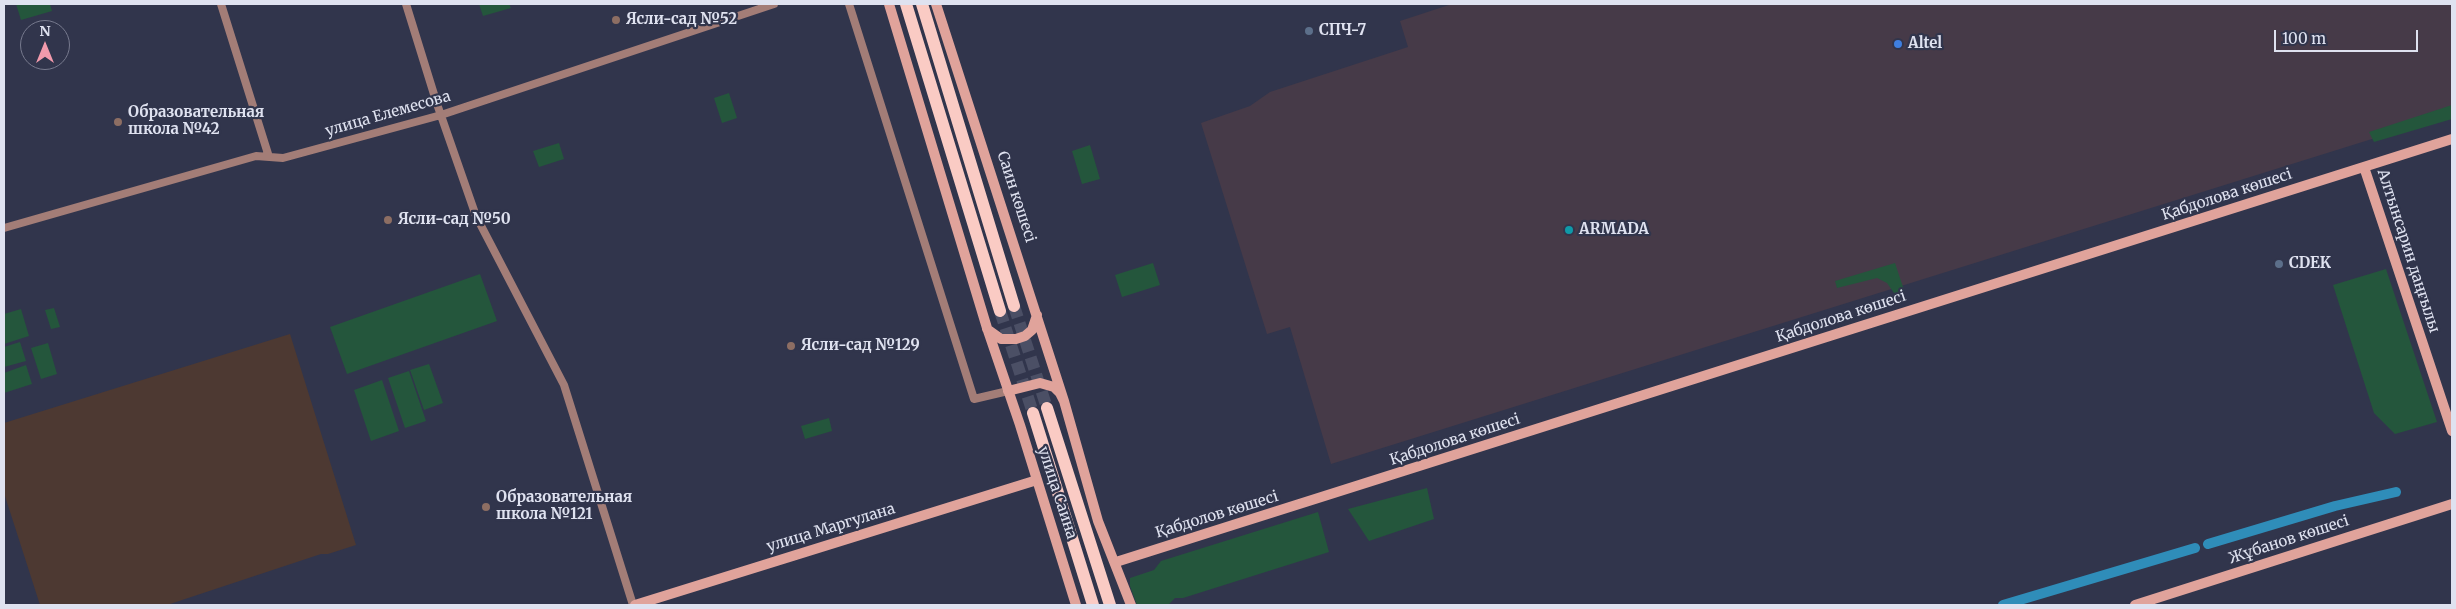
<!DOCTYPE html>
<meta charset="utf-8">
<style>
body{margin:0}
#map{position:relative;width:2456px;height:609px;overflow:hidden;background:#31354c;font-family:Merriweather,serif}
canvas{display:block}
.frame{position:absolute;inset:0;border:5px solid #dfe2f0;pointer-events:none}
.north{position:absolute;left:20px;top:20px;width:50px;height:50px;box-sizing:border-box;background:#31354c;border:1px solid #777a8e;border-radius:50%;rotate:0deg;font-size:14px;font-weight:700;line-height:20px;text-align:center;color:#dfe2f0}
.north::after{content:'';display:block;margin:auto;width:18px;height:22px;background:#f29aac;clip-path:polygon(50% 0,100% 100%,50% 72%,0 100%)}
.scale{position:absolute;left:2274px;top:30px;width:144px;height:22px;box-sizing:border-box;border:2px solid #dfe2f0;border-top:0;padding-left:6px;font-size:15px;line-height:18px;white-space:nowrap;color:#dfe2f0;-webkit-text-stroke:4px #31354c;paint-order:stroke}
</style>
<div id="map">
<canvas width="2456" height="609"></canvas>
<div class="frame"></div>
<div class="north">N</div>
<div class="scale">100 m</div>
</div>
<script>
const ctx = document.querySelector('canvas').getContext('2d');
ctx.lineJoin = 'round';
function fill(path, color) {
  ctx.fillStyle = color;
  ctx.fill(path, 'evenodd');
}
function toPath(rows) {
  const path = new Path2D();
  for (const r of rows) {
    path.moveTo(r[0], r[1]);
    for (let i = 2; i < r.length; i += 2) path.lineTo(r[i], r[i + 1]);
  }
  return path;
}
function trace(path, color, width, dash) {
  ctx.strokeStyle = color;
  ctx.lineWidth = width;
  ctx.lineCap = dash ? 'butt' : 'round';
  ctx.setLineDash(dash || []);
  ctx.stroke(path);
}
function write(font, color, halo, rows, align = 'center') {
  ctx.font = font + ' Merriweather,serif';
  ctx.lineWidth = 4.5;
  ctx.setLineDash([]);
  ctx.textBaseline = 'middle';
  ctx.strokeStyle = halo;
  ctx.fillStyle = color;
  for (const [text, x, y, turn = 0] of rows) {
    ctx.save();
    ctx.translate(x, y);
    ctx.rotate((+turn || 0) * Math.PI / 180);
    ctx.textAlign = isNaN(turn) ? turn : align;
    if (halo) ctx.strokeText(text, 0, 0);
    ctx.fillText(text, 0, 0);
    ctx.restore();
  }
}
fill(toPath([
 [1452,4,2452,4,2452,114,1331,464,1290,327,1267,334,1201,123,1250,106,1270,92,1408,47,1400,21]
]), '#463a48');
fill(toPath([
 [290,334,356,545,328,554,321,554,167,605,40,605,4,493,4,423]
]), '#4d3932');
fill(toPath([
 [16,4,50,4,52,11,21,20],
 [479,4,509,4,511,8,483,16],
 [729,93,737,118,722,123,714,98],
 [2452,105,2452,119,2374,142,2369,132],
 [559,143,564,159,539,167,533,151],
 [1090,145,1100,179,1082,184,1072,151],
 [1153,263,1160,285,1122,297,1115,275],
 [1895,263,1905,293,1896,296,1887,283,1877,278,1837,288,1835,281],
 [2386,269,2437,422,2395,434,2374,413,2333,285],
 [480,274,497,321,347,374,330,327],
 [54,308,60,327,51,329,45,310],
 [21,309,29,336,4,344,4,314],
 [20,342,26,361,4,367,4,347],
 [48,343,57,374,41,379,31,348],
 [429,364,443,403,424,410,410,370],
 [26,365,32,384,4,393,4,373],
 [409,371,426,421,405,428,388,378],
 [382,380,399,431,371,441,354,390],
 [829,418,832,431,805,439,801,426],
 [1427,488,1434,519,1369,541,1348,509],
 [1318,512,1329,552,1183,598,1175,598,1168,605,1137,605,1130,586,1130,578,1154,570,1161,561]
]), '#24563c');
trace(toPath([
 [2208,544,2335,506,2396,492],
 [2003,605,2195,548]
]), '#2f8db9', 10);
trace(toPath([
 [1014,306,1047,408],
 [1000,311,1033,413]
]), '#4b4f65', 12, [12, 6]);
trace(toPath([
 [221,4,269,157],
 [406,4,437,104,476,216,564,385,633,605],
 [849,4,974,399,1008,391],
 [4,228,256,156,283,158,441,115,774,4]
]), '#a37d77', 8);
trace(toPath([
 [889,4,987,328,1020,425,1076,605],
 [936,4,1064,401],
 [2364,167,2452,431],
 [987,329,1001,339,1016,339,1025,336,1032,330,1037,315],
 [1008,391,1040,383,1054,387,1060,393,1064,401,1098,521,1131,605],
 [1116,562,2452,139],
 [635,605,1037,480],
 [2135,605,2452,504]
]), '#e0a39b', 10);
trace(toPath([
 [906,4,1000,311],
 [922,4,1014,306],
 [1047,408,1110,605],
 [1033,413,1093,605]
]), '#facbc4', 12);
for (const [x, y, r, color] of [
 [616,20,5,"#8d6e63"],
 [1309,31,5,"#5c6f8a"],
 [1898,44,5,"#3f7fe0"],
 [118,122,5,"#8d6e63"],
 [388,220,5,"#8d6e63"],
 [1569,230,5,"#0f9aa8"],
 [2279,264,5,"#5c6f8a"],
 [791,346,5,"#8d6e63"],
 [486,507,5,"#8d6e63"]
]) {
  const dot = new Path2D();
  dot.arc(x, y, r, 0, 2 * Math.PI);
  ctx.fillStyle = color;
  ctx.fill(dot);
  trace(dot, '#31354c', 2);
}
write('bold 15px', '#dfe2f0', '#31354c', [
 ["Ясли-сад №52",626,20],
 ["СПЧ-7",1319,31],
 ["Altel",1908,44],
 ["Образовательная",128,113],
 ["школа №42",128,130],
 ["Ясли-сад №50",398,220],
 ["ARMADA",1579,230],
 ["CDEK",2289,264],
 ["Ясли-сад №129",801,346],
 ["Образовательная",496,498],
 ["школа №121",496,515]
], 'left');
write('15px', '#dfe2f0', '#31354c', [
 ["улица Елемесова",388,114,-16],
 ["Қабдолова көшесі",2227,195,-18],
 ["Саин көшесі",1016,197,72],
 ["Алтынсарин даңғылы",2408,251,72],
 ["Қабдолова көшесі",1841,317,-18],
 ["Қабдолова көшесі",1455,440,-18],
 ["улица Саина",1057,493,72],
 ["Қабдолов көшесі",1217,515,-17],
 ["улица Маргулана",831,528,-17],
 ["Жұбанов көшесі",2289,540,-18]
]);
</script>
